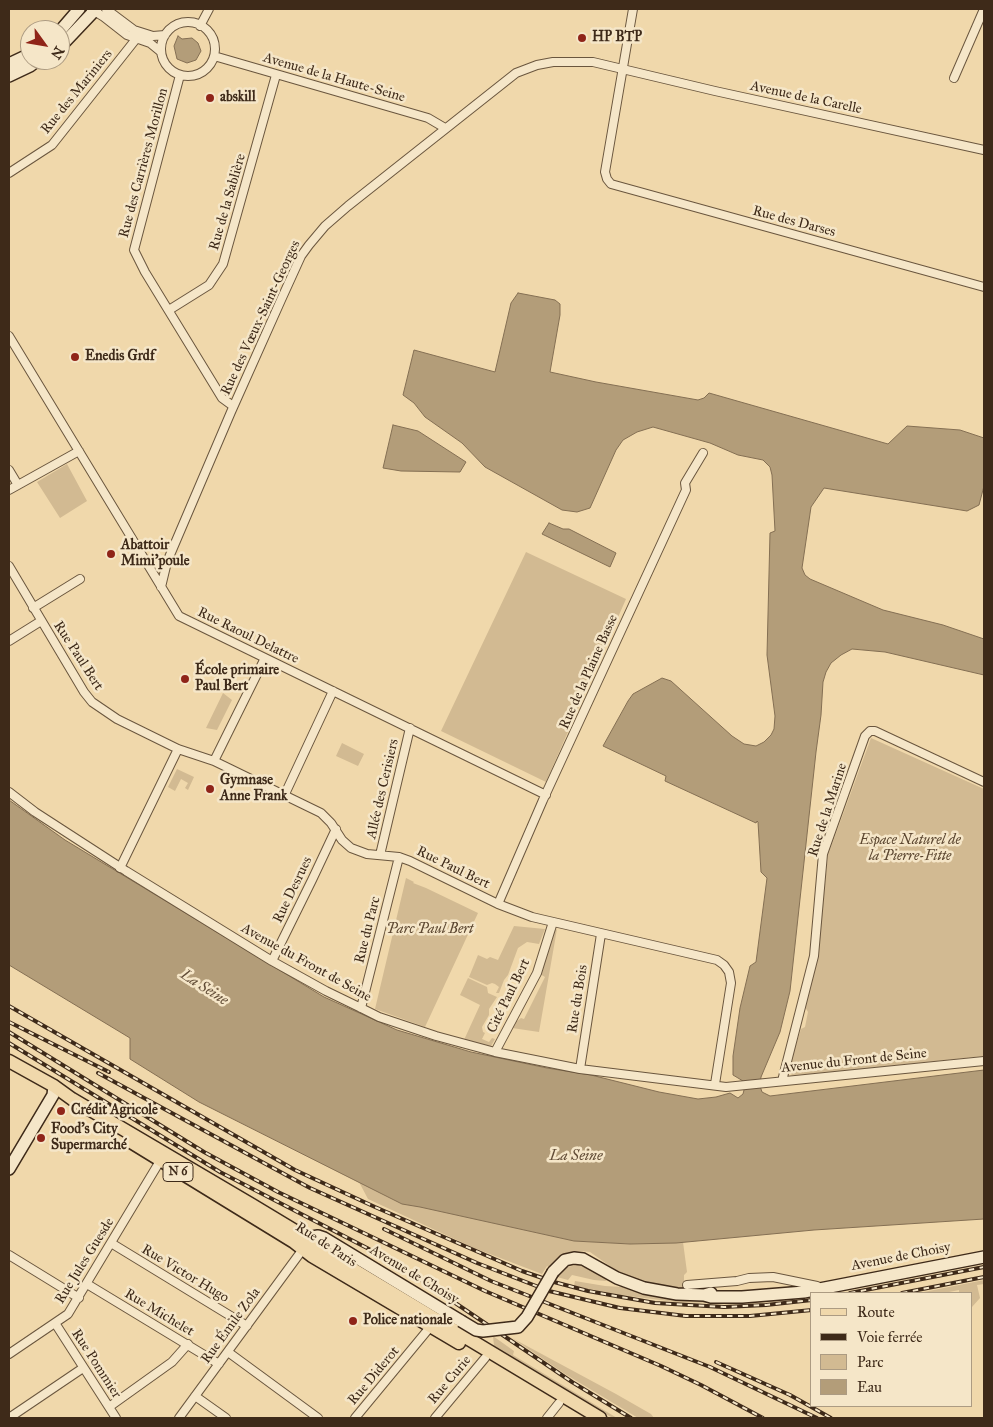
<!DOCTYPE html>
<meta charset="utf-8">
<style>
body{margin:0}
#map{position:relative;width:993px;height:1427px;overflow:hidden;background:#f0d8ab;font-family:"IM FELL Great Primer",serif}
canvas{display:block}
.frame{position:absolute;inset:0;border:10px solid #3e2a19;pointer-events:none}
.legend{position:absolute;left:810px;top:1292px;width:162px;height:115px;box-sizing:border-box;background:#f5e6c8;border:1px solid #ac9b82;margin:0;padding:6px 9px;list-style:none;font-size:15px;color:#3e2a19}
.legend li{display:flex;align-items:center;gap:10px;height:25px}
.legend b{width:25px;border:1px solid #ac9b82}
.north{position:absolute;left:20px;top:20px;width:50px;height:50px;box-sizing:border-box;background:#f5e6c8;border:1px solid #ac9b82;border-radius:50%;rotate:122deg;font-size:14px;font-weight:700;line-height:20px;text-align:center;color:#3e2a19}
.north::after{content:'';display:block;margin:auto;width:18px;height:22px;background:#8f2418;clip-path:polygon(50% 0,100% 100%,50% 72%,0 100%)}
</style>
<div id="map">
<canvas width="993" height="1427"></canvas>
<div class="frame"></div>
<ul class="legend">
<li><b style="height:6px;background:#f0d8ab"></b>Route</li>
<li><b style="height:6px;background:#3e2a19"></b>Voie ferrée</li>
<li><b style="height:14px;background:#d2ba92"></b>Parc</li>
<li><b style="height:14px;background:#b39d79"></b>Eau</li>
</ul>
<div class="north">N</div>
</div>
<script>
const ctx = document.querySelector('canvas').getContext('2d');
ctx.lineJoin = 'round';
function fill(path, color) {
  ctx.fillStyle = color;
  ctx.fill(path, 'evenodd');
}
function toPath(rows) {
  const path = new Path2D();
  for (const r of rows) {
    if (r.length === 3) {
      path.moveTo(r[0] + r[2], r[1]);
      path.arc(r[0], r[1], r[2], 0, 2 * Math.PI);
      continue;
    }
    path.moveTo(r[0], r[1]);
    for (let i = 2; i < r.length; i += 2) path.lineTo(r[i], r[i + 1]);
  }
  return path;
}
function trace(path, color, width, dash) {
  ctx.strokeStyle = color;
  ctx.lineWidth = width;
  ctx.lineCap = dash ? 'butt' : 'round';
  ctx.setLineDash(dash || []);
  ctx.stroke(path);
}
function write(font, color, halo, rows, align = 'center') {
  ctx.font = font + ' "IM FELL Great Primer",serif';
  ctx.lineWidth = 5;
  ctx.setLineDash([]);
  ctx.textBaseline = 'middle';
  ctx.strokeStyle = halo;
  ctx.fillStyle = color;
  for (const [text, x, y, turn = 0] of rows) {
    ctx.save();
    ctx.translate(x, y);
    ctx.rotate((+turn || 0) * Math.PI / 180);
    ctx.textAlign = isNaN(turn) ? turn : align;
    if (halo) ctx.strokeText(text, 0, 0);
    ctx.fillText(text, 0, 0);
    ctx.restore();
  }
}
fill(toPath([
 [67,464,87,501,60,518,37,482],
 [526,552,626,599,546,782,441,731],
 [223,693,232,700,217,730,206,728],
 [871,738,984,789,984,1056,814,1074,792,1075,789,1072,790,1064,801,1029,805,1027,808,1012,805,1007,818,953,828,855],
 [342,743,364,754,358,766,336,756],
 [177,769,194,777,188,790,185,788,188,783,181,779,175,791,168,787],
 [406,878,414,882,413,883,426,888,478,913,425,1027,375,1009],
 [514,926,545,929,539,944,527,942,518,948,508,975,504,980,499,993,496,993,499,987,495,984,492,983,487,985,469,977,478,955,487,959,490,957,498,960],
 [557,929,539,1032,512,1028,511,1033,509,1032,514,1019,517,1021,521,1018,524,1019,545,977,540,974,548,951,546,949,552,933],
 [468,978,487,987,488,993,497,997,489,1009,489,1015,482,1027,483,1032,485,1033,482,1039,489,1042,492,1038,495,1039,491,1046,464,1040,480,1005,460,995],
 [359,1182,402,1204,418,1206,574,1241,630,1244,683,1242,687,1272,684,1275,684,1289,677,1291,638,1281,614,1269,590,1252,580,1251,568,1252,560,1256,549,1267,547,1266,542,1274,474,1248,368,1199],
 [578,1265,593,1270,608,1280,605,1281,594,1280,572,1275,568,1280,557,1277,567,1267],
 [984,1280,984,1284,977,1285,980,1298,972,1307,972,1293,959,1293,959,1290,944,1293,919,1293],
 [575,1281,605,1286,622,1287,643,1294,677,1299,795,1295,795,1300,745,1304,676,1302,621,1295,574,1286],
 [493,1336,514,1351,513,1355,617,1418,613,1418,587,1404,496,1348,494,1346],
 [512,1338,616,1394,651,1414,654,1418,638,1418,565,1374]
]), '#d2ba92');
const water = toPath([
 [178,36,182,39,192,38,198,43,201,51,196,60,187,63,177,59,174,46,178,36],
 [518,293,555,300,560,304,560,315,550,372,596,382,698,400,704,398,709,393,888,444,907,426,960,430,984,438,984,486,979,505,967,511,824,488,811,507,802,568,805,575,810,579,883,610,943,625,984,639,984,675,885,652,852,649,841,655,831,663,826,672,823,682,821,715,816,752,790,991,780,1032,761,1077,760,1086,762,1092,770,1096,984,1070,984,1219,814,1230,676,1243,630,1244,574,1241,420,1207,402,1204,199,1102,130,1059,130,1038,9,965,9,800,65,840,324,997,397,1030,471,1052,547,1068,591,1075,659,1092,698,1099,716,1097,730,1093,738,1098,743,1094,744,1090,743,1081,733,1075,733,1056,740,1008,750,966,756,962,767,878,761,872,758,822,757,821,756,823,665,781,666,776,603,746,628,701,633,694,662,678,671,681,732,736,744,744,756,746,764,742,771,735,774,729,775,716,767,655,770,533,775,531,772,475,770,467,763,460,738,455,710,443,653,427,637,432,623,440,616,450,590,508,577,512,562,510,485,467,462,443,425,417,414,403,403,395,414,350,495,372,511,303,518,293],
 [393,425,418,431,466,462,460,472,401,471,383,468,393,425],
 [549,523,563,529,569,529,616,553,610,567,542,534,549,523]
]);
fill(water, '#b39d79');
trace(water, '#846f53', 1);
const street = toPath([
 [91,9,104,17,127,35,150,43,161,52],
 [106,9,134,30,153,36,165,35],
 [633,9,605,172,607,179,611,184,984,287],
 [188,49,27],
 [200,26,209,9],
 [214,56,428,118,445,128],
 [180,75,134,250,145,272,222,398,233,406],
 [954,78,984,9],
 [9,173,52,145,136,39],
 [169,310,209,285,223,264,276,75],
 [9,336,179,616,546,795],
 [9,470,18,485],
 [9,490,79,451],
 [9,566,84,692,92,702,117,719,178,749,214,761,321,813,331,823,342,840,351,848,367,854,399,857,410,861,498,904,532,917,717,960,724,965,729,972,731,983,715,1084],
 [161,587,167,562,231,412,281,300,301,256,309,245,325,226,348,206,516,73,537,65,553,62,593,62,715,91,984,150],
 [33,608,80,579],
 [9,641,41,621],
 [214,761,265,658],
 [9,792,35,812,126,871,272,961,326,991,361,1008,379,1017,436,1036,495,1052,580,1069,726,1087,984,1061],
 [285,794,333,691],
 [380,855,410,728],
 [120,868,178,749],
 [498,904,543,800,686,490,685,483,703,453],
 [272,961,312,880,336,829],
 [361,1008,399,857],
 [495,1052,537,973,553,922],
 [580,1069,601,934],
 [782,1081,814,956,823,854,865,736,870,731,875,731,984,782],
 [111,1243,247,1326],
 [9,1255,79,1298],
 [87,1284,219,1364],
 [687,1285,737,1281,749,1278,773,1277,817,1286],
 [55,1323,116,1418],
 [228,1352,318,1418],
 [9,1354,68,1314,160,1161],
 [195,1396,226,1418],
 [109,1407,172,1362,188,1344],
 [9,1418,83,1368],
 [179,1418,303,1249],
 [355,1418,431,1326],
 [435,1418,485,1358],
 [547,1418,559,1403]
]);
const secondary = toPath([
 [60,31,79,9],
 [60,47,96,9],
 [9,64,30,54],
 [9,76,30,66,38,60],
 [9,1169,53,1095,54,1086],
 [306,1246,312,1237,318,1236,324,1238,461,1321],
 [553,1272,565,1260,574,1258,583,1259,617,1278,644,1288,677,1294,704,1295,711,1293],
 [704,1295,711,1297,742,1297,804,1292,984,1257]
]);
const primary = toPath([
 [9,1061,54,1086,72,1099,252,1205,310,1240,324,1252,600,1418],
 [131,1142,294,1242,312,1256,459,1343]
]);
trace(street, '#6a563e', 10);
trace(secondary, '#3e2a19', 14);
trace(primary, '#3e2a19', 15);
trace(street, '#f5e6c8', 8);
trace(secondary, '#f5e6c8', 11);
trace(primary, '#f0d8ab', 12);
const rail = toPath([
 [9,1006,295,1170,375,1207,522,1271,554,1282,588,1291,655,1303,724,1307,766,1305,812,1300],
 [9,1022,109,1072],
 [9,1032,204,1152,278,1192,485,1291,661,1366,701,1385,763,1418],
 [9,1043,220,1172,367,1248,411,1273,572,1382,631,1418],
 [98,1073,310,1188,477,1263,549,1291,620,1308,686,1316,750,1316,812,1310],
 [384,1229,491,1281,710,1367,817,1418],
 [850,1293,984,1267],
 [902,1293,984,1277],
 [716,1362,790,1395,831,1418]
]);
trace(rail, '#3e2a19', 4);
trace(rail, '#f5e6c8', 2, [5.5]);
const secondaryBridge = toPath([
 [461,1321,476,1330,483,1331,518,1327,527,1317,553,1272]
]);
trace(secondaryBridge, '#3e2a19', 14, []);
trace(secondaryBridge, '#f5e6c8', 11);
for (const [x, y, r, color] of [
 [582,38,5,"#8f2418"],
 [210,98,5,"#8f2418"],
 [75,357,5,"#8f2418"],
 [111,554,5,"#8f2418"],
 [185,679,5,"#8f2418"],
 [210,789,5,"#8f2418"],
 [61,1111,5,"#8f2418"],
 [41,1138,5,"#8f2418"],
 [353,1321,5,"#8f2418"]
]) {
  const dot = new Path2D();
  dot.arc(x, y, r, 0, 2 * Math.PI);
  ctx.fillStyle = color;
  ctx.fill(dot);
  trace(dot, '#f5e6c8', 2);
}
for (const [x, y, w] of [
 [178,1172,30]
]) {
  const box = new Path2D();
  box.roundRect(x - w / 2, y - 9.5, w, 19, 4);
  ctx.fillStyle = '#f5e6c8';
  ctx.fill(box);
  trace(box, '#3e2a19', 1);
}
write('bold 12px', '#3e2a19', null, [
 ["N 6",178,1172]
]);
write('bold 14px', '#3e2a19', '#f5e6c8', [
 ["HP BTP",592,38],
 ["abskill",220,98],
 ["Enedis Grdf",85,357],
 ["Abattoir",121,546],
 ["Mimi'poule",121,562],
 ["École primaire",195,671],
 ["Paul Bert",195,687],
 ["Gymnase",220,781],
 ["Anne Frank",220,797],
 ["Crédit Agricole",71,1111],
 ["Food's City",51,1130],
 ["Supermarché",51,1146],
 ["Police nationale",363,1321]
], 'left');
write('14px', '#3e2a19', '#f5e6c8', [
 ["Avenue de la Haute-Seine",334,78,16],
 ["Rue des Mariniers",77,92,-51],
 ["Avenue de la Carelle",806,98,12],
 ["Rue des Carrières Morillon",144,163,-75],
 ["Rue de la Sablière",228,202,-74],
 ["Rue des Darses",794,222,15],
 ["Rue des Vœux-Saint-Georges",261,318,-65],
 ["Rue Raoul Delattre",248,636,26],
 ["Rue Paul Bert",78,656,57],
 ["Rue de la Plaine Basse",589,672,-66],
 ["Allée des Cerisiers",383,789,-77],
 ["Rue de la Marine",828,810,-72],
 ["Rue Paul Bert",453,868,26],
 ["Rue Desrues",293,890,-64],
 ["Rue du Parc",368,930,-76],
 ["Avenue du Front de Seine",306,963,29],
 ["Cité Paul Bert",509,996,-64],
 ["Rue du Bois",578,999,-81],
 ["Avenue du Front de Seine",854,1061,-6],
 ["Rue de Paris",326,1245,33],
 ["Avenue de Choisy",901,1257,-11],
 ["Rue Jules Guesde",85,1261,-58],
 ["Rue Victor Hugo",185,1274,31],
 ["Avenue de Choisy",414,1275,31],
 ["Rue Michelet",159,1313,31],
 ["Rue Émile Zola",231,1326,-54],
 ["Rue Pommier",96,1364,57],
 ["Rue Diderot",374,1376,-50],
 ["Rue Curie",450,1380,-50]
]);
write('italic 14px', '#5c4731', '#f5e6c8', [
 ["Espace Naturel de",910,841],
 ["la Pierre-Fitte",910,857],
 ["Parc Paul Bert",430,930]
]);
write('italic 15px', '#614c36', '#f5e6c8', [
 ["La Seine",204,988,33],
 ["La Seine",576,1156]
]);
</script>
